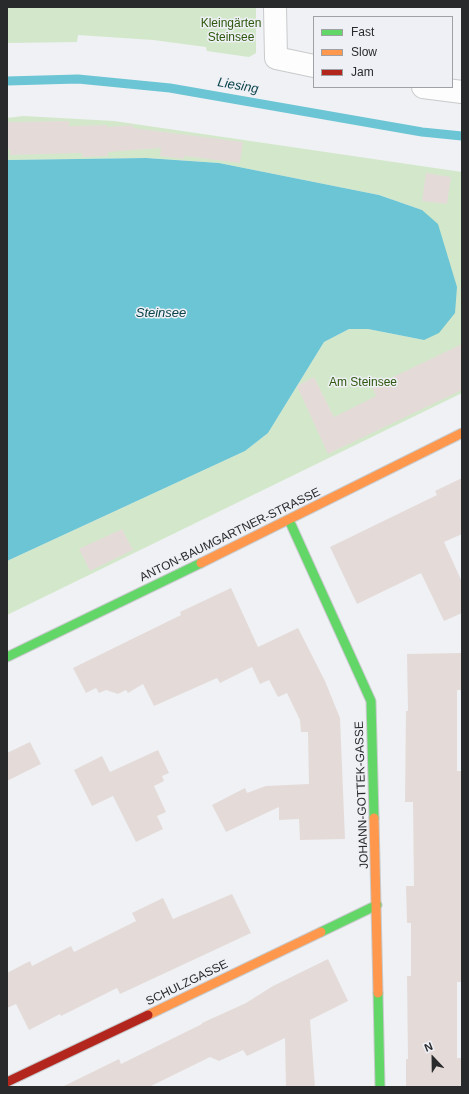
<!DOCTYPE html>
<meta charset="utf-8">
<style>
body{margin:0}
#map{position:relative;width:469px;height:1094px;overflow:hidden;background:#eff1f4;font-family:Helvetica,sans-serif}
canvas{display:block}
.frame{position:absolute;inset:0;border:8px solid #292a2c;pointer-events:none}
.legend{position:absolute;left:313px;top:16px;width:140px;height:72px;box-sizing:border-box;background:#eef0f5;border:1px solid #9fa1a5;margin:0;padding:5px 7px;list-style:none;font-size:12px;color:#292a2c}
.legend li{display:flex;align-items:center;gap:8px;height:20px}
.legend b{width:20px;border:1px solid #9fa1a5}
.north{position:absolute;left:413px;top:1038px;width:40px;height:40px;-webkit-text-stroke:3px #eef0f5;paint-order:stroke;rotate:338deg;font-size:11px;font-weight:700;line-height:16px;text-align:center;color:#292a2c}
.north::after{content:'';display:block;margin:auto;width:14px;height:18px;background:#292a2c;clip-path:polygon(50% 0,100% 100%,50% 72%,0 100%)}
</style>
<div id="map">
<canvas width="469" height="1094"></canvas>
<div class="frame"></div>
<ul class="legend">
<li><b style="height:5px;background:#63d668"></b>Fast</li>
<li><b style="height:5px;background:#ff974d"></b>Slow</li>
<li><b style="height:5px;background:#b3261e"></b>Jam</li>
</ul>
<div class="north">N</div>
</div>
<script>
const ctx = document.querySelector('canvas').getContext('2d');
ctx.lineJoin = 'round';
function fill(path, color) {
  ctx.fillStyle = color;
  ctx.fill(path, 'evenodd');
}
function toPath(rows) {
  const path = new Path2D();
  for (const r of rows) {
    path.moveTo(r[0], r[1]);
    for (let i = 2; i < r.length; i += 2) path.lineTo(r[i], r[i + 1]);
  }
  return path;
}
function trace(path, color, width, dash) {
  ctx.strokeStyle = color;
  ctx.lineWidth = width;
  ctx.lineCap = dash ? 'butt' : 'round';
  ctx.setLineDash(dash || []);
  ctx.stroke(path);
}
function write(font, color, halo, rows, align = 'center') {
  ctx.font = font + ' Helvetica,sans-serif';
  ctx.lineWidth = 3;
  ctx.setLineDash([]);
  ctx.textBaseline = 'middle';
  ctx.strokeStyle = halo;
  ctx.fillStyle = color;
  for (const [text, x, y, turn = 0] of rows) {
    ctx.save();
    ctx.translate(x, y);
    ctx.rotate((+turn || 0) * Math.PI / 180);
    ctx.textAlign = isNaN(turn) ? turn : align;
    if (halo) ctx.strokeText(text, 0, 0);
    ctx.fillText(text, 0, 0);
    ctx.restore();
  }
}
fill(toPath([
 [7,7,256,7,256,53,249,57,207,51,206,47,153,40,78,35,77,42,7,43],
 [23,116,114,121,462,172,462,393,7,615,7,561,245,451,268,433,324,342,349,329,368,329,424,340,422,210,379,195,219,163,146,158,7,160,7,118]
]), '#d3e8ca');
fill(toPath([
 [146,158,219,163,379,195,422,210,438,224,457,287,455,313,439,333,424,340,368,329,349,329,324,342,268,433,245,451,7,561,7,160]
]), '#6bc5d4');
trace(toPath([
 [7,81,78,79,170,88,422,132,462,136]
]), '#6bc5d4', 9);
fill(toPath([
 [69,121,69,126,107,125,107,127,133,125,133,128,243,142,240,163,184,156,184,159,160,156,161,148,108,152,108,156,82,157,82,153,10,155,10,149,7,149,7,122],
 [426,173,451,177,447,204,422,201],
 [462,344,462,390,328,454,297,386,314,377,334,417,376,396,372,387],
 [462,478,462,534,444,542,462,582,462,613,444,621,421,573,357,604,330,547,437,495,435,491],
 [122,529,133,550,90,571,79,549],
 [231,588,258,647,298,628,325,681,340,718,345,839,300,840,299,819,279,820,279,807,226,832,212,805,245,788,247,793,266,786,309,784,308,732,301,732,300,720,287,693,278,697,269,680,260,684,252,667,220,683,217,678,154,706,143,684,128,693,126,690,118,694,106,690,99,693,96,688,86,693,73,668,181,615,180,612],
 [462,653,462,690,457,690,457,771,462,771,462,982,457,982,457,1058,462,1058,462,1087,406,1087,406,1059,408,1059,407,976,411,976,411,923,407,923,406,886,414,886,413,802,405,802,406,711,408,711,407,654],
 [30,742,41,764,7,781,7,753],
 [158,750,169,773,162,776,164,781,154,786,166,812,157,816,163,829,136,842,113,796,92,806,74,770,102,756,110,772],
 [232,894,251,933,120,994,117,988,61,1016,60,1014,29,1030,16,1004,7,1008,7,973,30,961,32,966,71,946,74,952,136,921,132,913,163,898,173,919],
 [328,959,348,1001,310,1020,315,1087,286,1087,285,1038,247,1056,243,1050,219,1061,210,1057,149,1087,62,1087,119,1059,121,1064,202,1024,202,1023,246,1003,273,986]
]), '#e4dbd9');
const street = toPath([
 [275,7,276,58,314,66],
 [423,87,462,92]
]);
const fast = toPath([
 [289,520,371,701,374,818],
 [7,657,201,563],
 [321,932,377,905],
 [378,993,380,1087]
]);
const slow = toPath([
 [201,563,462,433],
 [374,818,378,993],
 [148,1015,321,932]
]);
const jam = toPath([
 [7,1082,148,1015]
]);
trace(street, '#c8cacc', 24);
trace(fast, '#c8cacc', 11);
trace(slow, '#c8cacc', 11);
trace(jam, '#c8cacc', 11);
trace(street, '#fdfdfd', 22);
trace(fast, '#63d668', 9);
trace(slow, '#ff974d', 9);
trace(jam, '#b3261e', 9);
write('12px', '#2e580d', '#eef0f5', [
 ["Kleingärten",231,24],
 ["Steinsee",231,38],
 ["Am Steinsee",363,383]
]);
write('12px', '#292a2c', '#eef0f5', [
 ["ANTON-BAUMGARTNER-STRASSE",230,535,-26],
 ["JOHANN-GOTTEK-GASSE",362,795,-92],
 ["SCHULZGASSE",187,983,-26]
]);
write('italic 13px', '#0a424b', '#eef0f5', [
 ["Liesing",238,86,10],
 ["Steinsee",161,313]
]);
</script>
